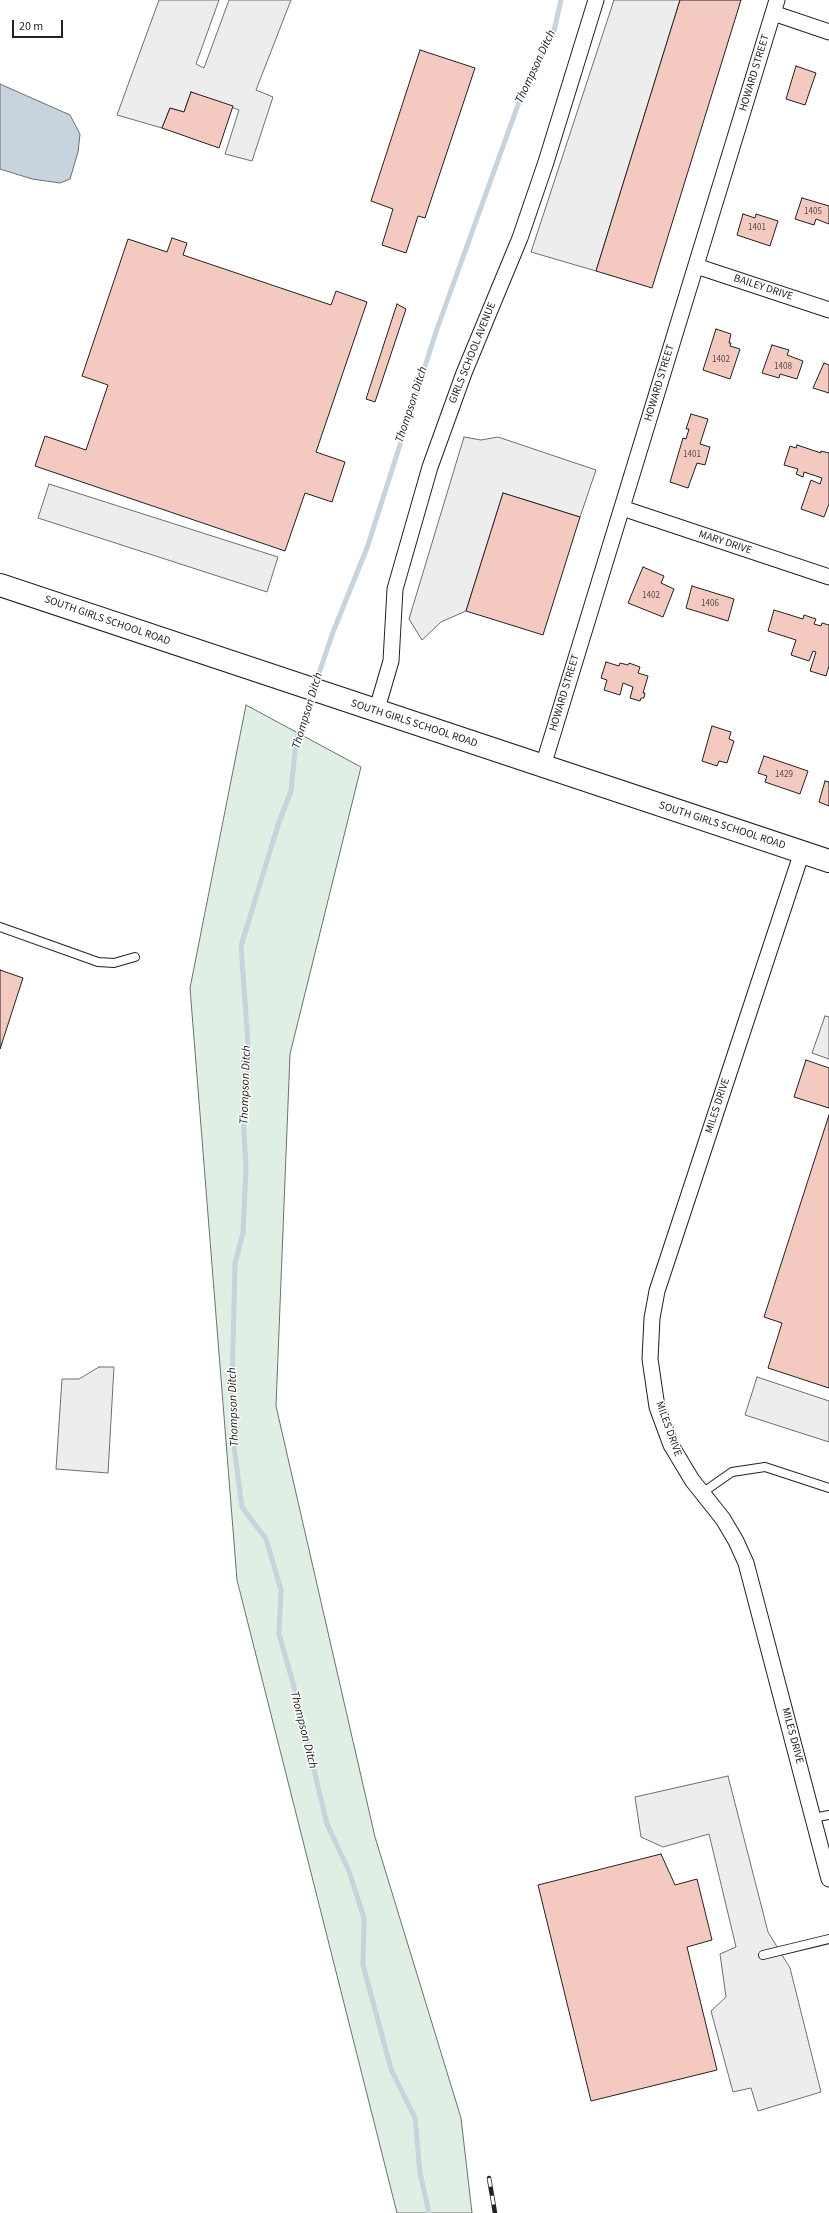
<!DOCTYPE html>
<style>
body{margin:0}
#map{position:relative;width:829px;height:2213px;overflow:hidden;background:#fff;font-family:"Source Sans 3",sans-serif}
canvas{display:block}
.scale{position:absolute;left:12px;top:20px;width:51px;height:18px;box-sizing:border-box;border:2px solid #222;border-top:0;padding-left:5px;font-size:12px;line-height:14px;white-space:nowrap;color:#222;-webkit-text-stroke:3px #fff;paint-order:stroke}
</style>
<div id="map">
<canvas width="829" height="2213"></canvas>
<div class="scale">20 m</div>
</div>
<script>
const ctx = document.querySelector('canvas').getContext('2d');
ctx.lineJoin = 'round';
function fill(path, color) {
  ctx.fillStyle = color;
  ctx.fill(path, 'evenodd');
}
function toPath(rows) {
  const path = new Path2D();
  for (const r of rows) {
    path.moveTo(r[0], r[1]);
    for (let i = 2; i < r.length; i += 2) path.lineTo(r[i], r[i + 1]);
  }
  return path;
}
function trace(path, color, width, dash) {
  ctx.strokeStyle = color;
  ctx.lineWidth = width;
  ctx.lineCap = dash ? 'butt' : 'round';
  ctx.setLineDash(dash || []);
  ctx.stroke(path);
}
function write(font, color, halo, rows, align = 'center') {
  ctx.font = font + ' "Source Sans 3",sans-serif';
  ctx.lineWidth = 3;
  ctx.setLineDash([]);
  ctx.textBaseline = 'middle';
  ctx.strokeStyle = halo;
  ctx.fillStyle = color;
  for (const [text, x, y, turn = 0] of rows) {
    ctx.save();
    ctx.translate(x, y);
    ctx.rotate((+turn || 0) * Math.PI / 180);
    ctx.textAlign = isNaN(turn) ? turn : align;
    if (halo) ctx.strokeText(text, 0, 0);
    ctx.fillText(text, 0, 0);
    ctx.restore();
  }
}
const green = toPath([
 [246,705,361,767,290,1054,276,1406,375,1837,461,2118,472,2213,397,2213,237,1580,190,988,246,705]
]);
fill(green, '#e0efe3');
trace(green, '#6f6f6f', 1);
const parking = toPath([
 [159,0,219,0,196,64,204,68,229,0,291,0,256,90,273,97,252,161,225,154,239,110,191,92,184,112,170,108,162,128,117,115,159,0],
 [614,0,680,0,596,271,531,252,614,0],
 [464,437,481,440,498,437,596,470,580,517,503,493,466,611,441,622,422,640,409,619,464,437],
 [49,484,278,557,267,592,38,518,49,484],
 [825,1016,829,1017,829,1059,812,1053,825,1016],
 [99,1367,114,1367,108,1473,56,1469,62,1379,79,1379,99,1367],
 [757,1377,829,1401,829,1442,745,1415,757,1377],
 [728,1776,768,1932,790,1968,821,2092,758,2111,751,2088,733,2092,711,2011,726,1997,720,1954,736,1947,709,1834,663,1847,641,1837,635,1797,728,1776]
]);
fill(parking, '#ededed');
trace(parking, '#6f6f6f', 1);
const water = toPath([
 [0,84,70,115,80,134,78,152,70,179,60,183,32,179,0,169,0,84]
]);
fill(water, '#c7d3dd');
trace(water, '#6f6f6f', 1);
trace(toPath([
 [315,685,333,632,367,548,437,329,523,91,553,35,561,0],
 [312,695,296,742,291,791,278,825,241,946,249,1057,243,1113,246,1169,243,1233,235,1263,232,1388,234,1447,242,1507,266,1539,281,1590,279,1634,293,1683,327,1824,349,1871,364,1918,363,1965,391,2069,415,2118,420,2173,429,2213]
]), '#c7d3dd', 5);
const building = toPath([
 [680,0,741,0,652,288,596,271,680,0],
 [420,50,475,68,425,218,418,216,406,253,382,245,393,209,371,201,420,50],
 [796,66,816,73,805,105,786,99,796,66],
 [191,92,233,106,219,148,162,128,170,108,184,112,191,92],
 [802,198,829,206,829,224,816,219,814,225,795,219,802,198],
 [743,214,755,218,756,214,778,221,770,246,737,235,743,214],
 [172,238,187,243,183,255,331,305,336,291,367,302,316,452,345,462,332,502,305,493,285,551,35,466,45,436,86,450,108,385,82,376,128,239,167,252,172,238],
 [397,304,406,309,375,402,366,399,397,304],
 [716,329,731,334,729,343,731,343,730,346,740,349,730,379,703,370,716,329],
 [772,345,789,350,787,355,803,361,797,379,780,374,779,378,762,373,772,345],
 [824,363,829,365,829,393,813,388,824,363],
 [691,414,708,419,700,444,710,447,705,465,697,463,688,488,670,482,683,438,686,439,689,429,686,429,691,414],
 [797,445,821,453,821,451,829,453,829,504,824,517,801,509,811,480,820,484,822,478,804,472,803,477,796,474,798,469,784,465,790,446,796,448,797,445],
 [503,493,580,517,543,635,466,611,503,493],
 [643,567,664,576,661,583,674,589,663,617,628,603,643,567],
 [692,586,734,599,728,621,686,608,692,586],
 [774,610,803,619,804,615,816,619,814,624,821,626,822,623,829,625,829,666,826,676,810,671,816,652,813,651,809,661,791,655,796,640,768,631,774,610],
 [606,662,619,666,620,663,628,665,629,663,640,667,638,673,648,676,643,693,645,693,644,698,641,698,640,701,630,698,633,687,623,683,620,695,604,690,607,680,601,678,606,662],
 [712,726,731,732,729,739,734,741,727,763,719,761,717,766,702,761,712,726],
 [764,756,808,771,800,794,765,782,767,776,758,773,764,756],
 [825,781,829,782,829,806,819,802,825,781],
 [0,970,23,978,0,1049,0,970],
 [806,1060,829,1068,829,1108,794,1097,806,1060],
 [829,1115,829,1388,768,1368,782,1323,764,1317,829,1115],
 [661,1854,675,1885,697,1879,712,1940,687,1947,717,2070,591,2101,538,1885,661,1854]
]);
fill(building, '#f3c9c0');
trace(building, '#222', 1);
const service = toPath([
 [0,927,98,962,114,963,135,957],
 [702,1493,732,1472,765,1467,829,1488],
 [813,1818,829,1815],
 [763,1955,829,1939]
]);
const minor = toPath([
 [773,13,829,32],
 [696,266,829,310],
 [622,508,829,577],
 [376,712,391,661,395,589,430,467,464,373,520,238,546,162,596,0],
 [543,766,777,0],
 [802,852,657,1291,652,1318,650,1359,657,1407,671,1445,692,1480,723,1519,736,1541,746,1563,829,1879]
]);
const secondary = toPath([
 [0,585,829,861]
]);
trace(service, '#222', 10);
trace(minor, '#222', 17);
trace(secondary, '#222', 24);
trace(service, '#fff', 8);
trace(minor, '#fff', 15);
trace(secondary, '#fff', 22);
const rail = toPath([
 [489,2178,495,2213]
]);
trace(rail, '#222', 4.5);
trace(rail, '#fff', 3, [9]);
write('9px', '#564c4a', null, [
 ["1405",813,212],
 ["1401",757,228],
 ["1402",721,360],
 ["1408",783,367],
 ["1401",692,455],
 ["1402",651,596],
 ["1406",710,604],
 ["1429",784,775]
]);
write('11px', '#222', '#fff', [
 ["HOWARD STREET",755,73,-73],
 ["BAILEY DRIVE",763,288,18],
 ["GIRLS SCHOOL AVENUE",473,353,-68],
 ["HOWARD STREET",660,383,-73],
 ["MARY DRIVE",725,543,18],
 ["SOUTH GIRLS SCHOOL ROAD",107,621,19],
 ["HOWARD STREET",565,693,-73],
 ["SOUTH GIRLS SCHOOL ROAD",414,724,18],
 ["SOUTH GIRLS SCHOOL ROAD",722,826,18],
 ["MILES DRIVE",718,1106,-72],
 ["MILES DRIVE",668,1429,70],
 ["MILES DRIVE",792,1736,75]
]);
write('italic 12px', '#222', '#fff', [
 ["Thompson Ditch",536,67,-65],
 ["Thompson Ditch",412,405,-72],
 ["Thompson Ditch",308,711,-73],
 ["Thompson Ditch",246,1085,-88],
 ["Thompson Ditch",234,1407,-92],
 ["Thompson Ditch",303,1730,76]
]);
</script>
